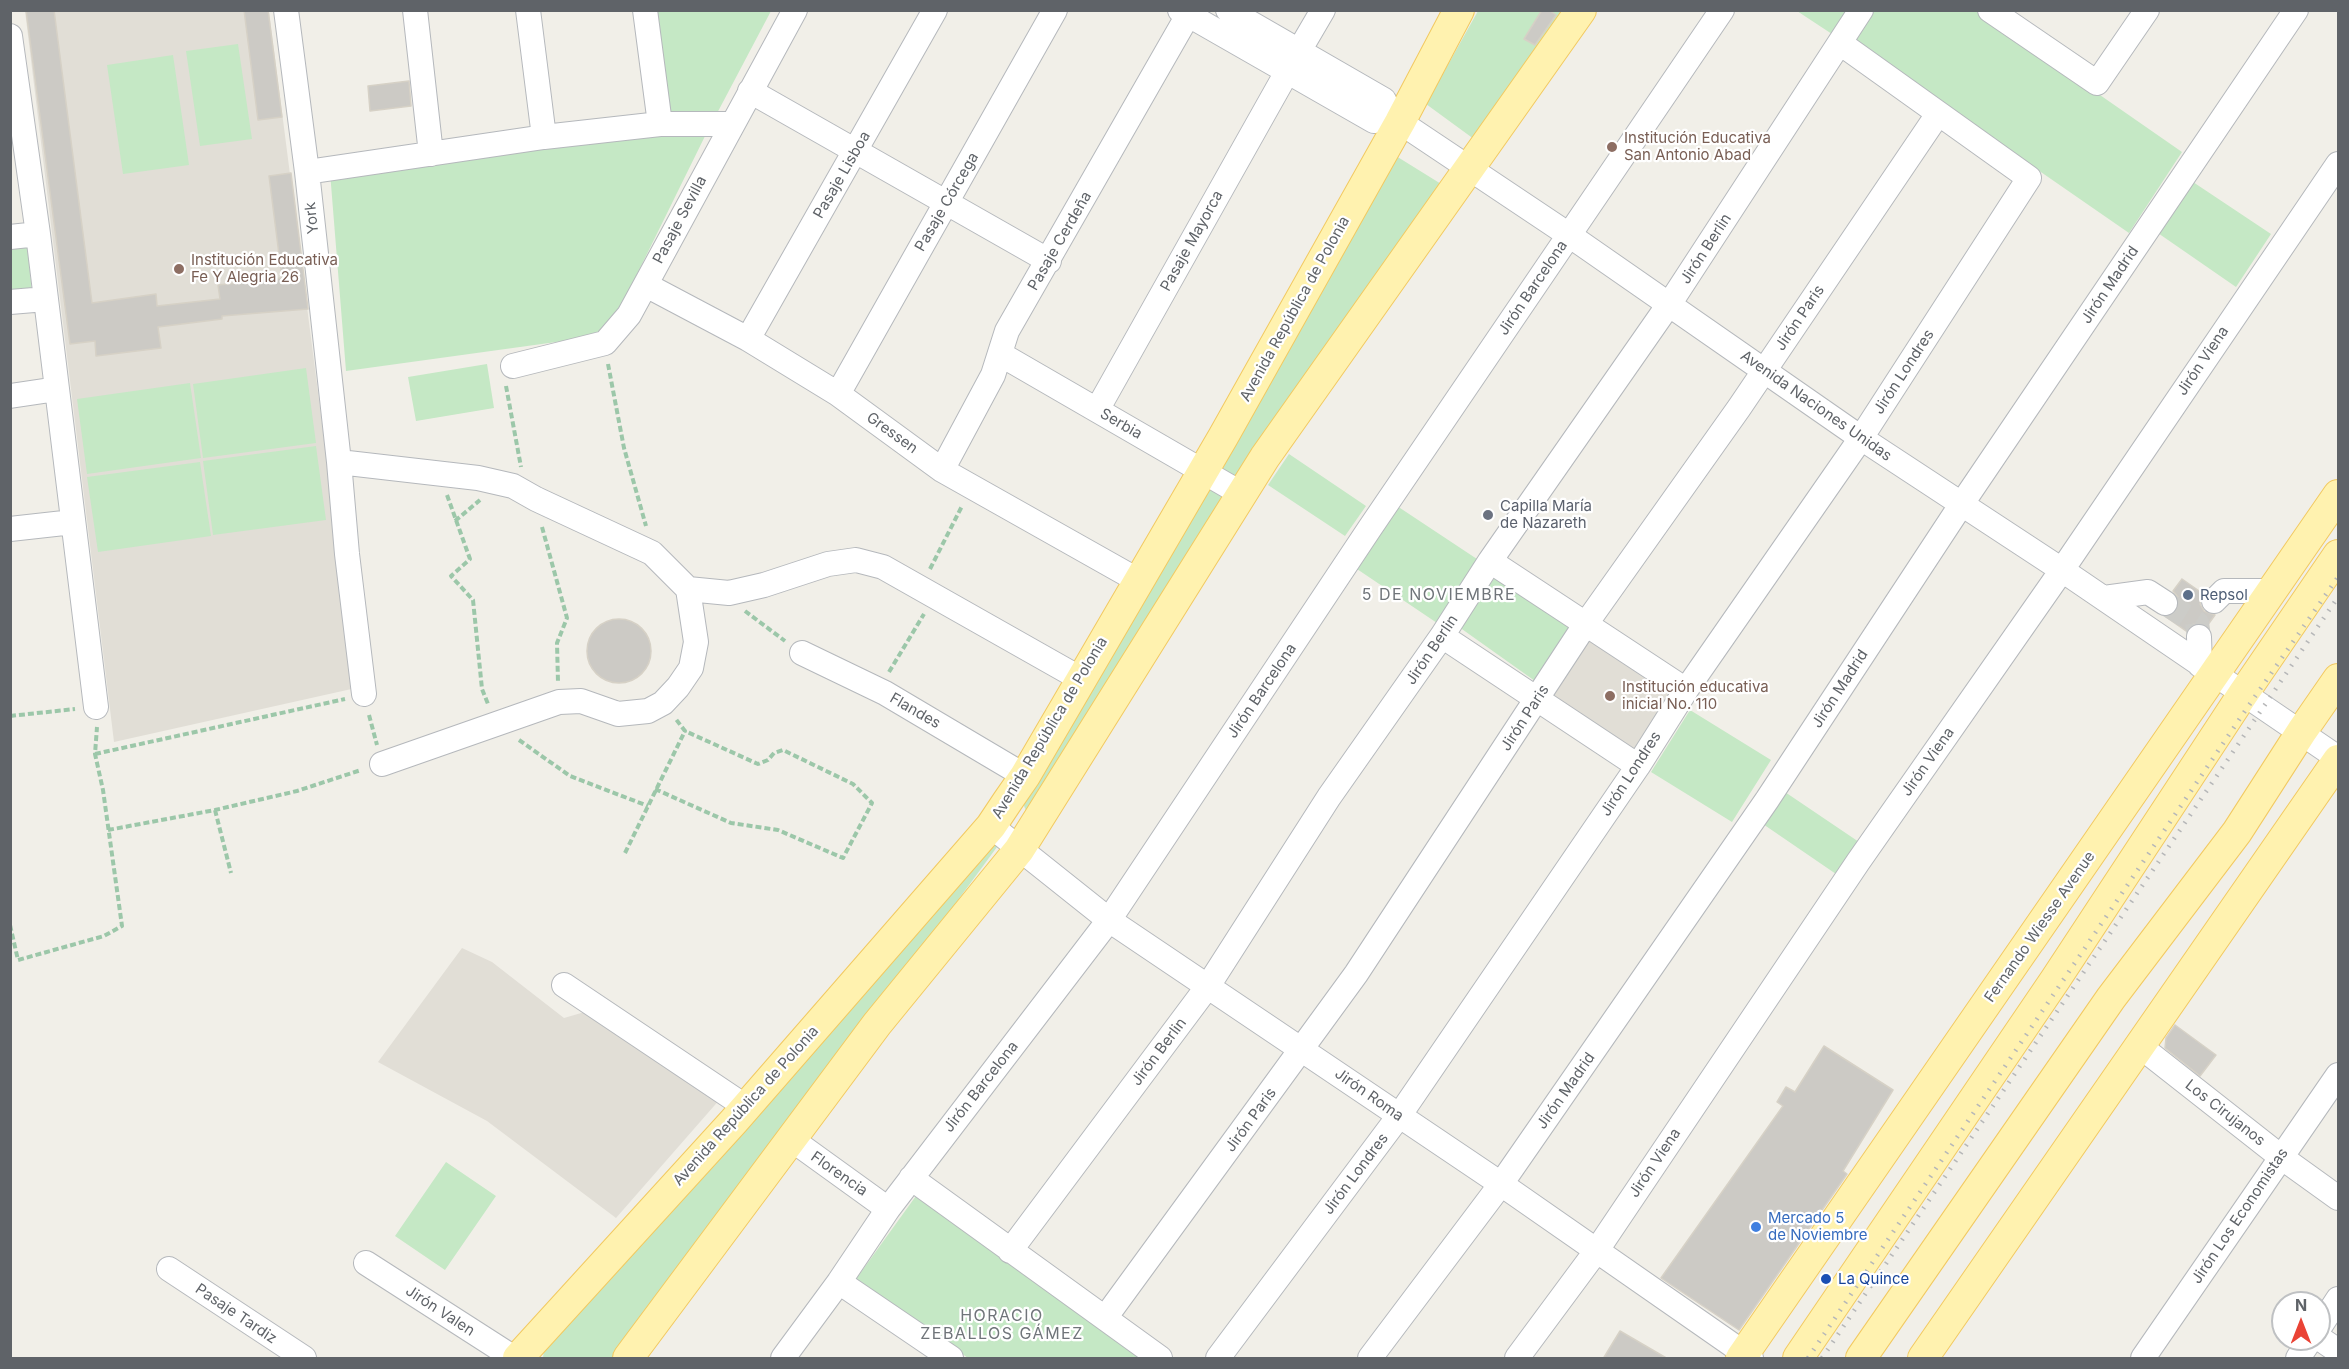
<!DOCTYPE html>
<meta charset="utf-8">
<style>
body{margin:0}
#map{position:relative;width:2349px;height:1369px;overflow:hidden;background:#f1efe8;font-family:Inter,sans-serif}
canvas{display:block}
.frame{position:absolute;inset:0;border:12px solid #5f6368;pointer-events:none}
.north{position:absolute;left:2271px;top:1291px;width:60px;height:60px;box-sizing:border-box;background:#fff;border:2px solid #bfc1c3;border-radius:50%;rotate:0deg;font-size:16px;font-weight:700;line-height:24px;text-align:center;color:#5f6368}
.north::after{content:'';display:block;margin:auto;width:21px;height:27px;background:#ea4335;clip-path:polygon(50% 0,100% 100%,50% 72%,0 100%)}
</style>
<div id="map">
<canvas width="2349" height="1369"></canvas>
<div class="frame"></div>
<div class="north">N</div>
</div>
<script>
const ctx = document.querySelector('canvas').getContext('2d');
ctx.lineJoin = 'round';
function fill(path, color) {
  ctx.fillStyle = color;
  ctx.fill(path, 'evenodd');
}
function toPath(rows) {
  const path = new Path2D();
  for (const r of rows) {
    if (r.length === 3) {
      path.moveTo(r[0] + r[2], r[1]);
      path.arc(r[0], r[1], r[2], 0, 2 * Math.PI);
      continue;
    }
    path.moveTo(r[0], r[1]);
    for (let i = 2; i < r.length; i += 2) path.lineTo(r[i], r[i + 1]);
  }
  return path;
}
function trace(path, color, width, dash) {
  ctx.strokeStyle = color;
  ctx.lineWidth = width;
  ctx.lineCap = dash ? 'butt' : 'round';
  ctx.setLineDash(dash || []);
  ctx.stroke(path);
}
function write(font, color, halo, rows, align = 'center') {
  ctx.font = font + ' Inter,sans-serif';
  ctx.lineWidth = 4.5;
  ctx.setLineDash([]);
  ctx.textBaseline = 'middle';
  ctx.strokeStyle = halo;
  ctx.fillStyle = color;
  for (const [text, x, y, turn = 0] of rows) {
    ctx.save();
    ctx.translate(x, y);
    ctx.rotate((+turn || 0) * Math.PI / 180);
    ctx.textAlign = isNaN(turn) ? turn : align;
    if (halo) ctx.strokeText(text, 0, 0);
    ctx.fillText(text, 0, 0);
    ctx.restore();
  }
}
fill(toPath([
 [25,11,269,11,356,688,114,742],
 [1586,631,1679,692,1635,761,1542,700],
 [462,948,492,962,564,1018,595,1009,721,1098,616,1218,487,1121,378,1062]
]), '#e1ded6');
fill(toPath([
 [647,11,771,11,714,119,662,120],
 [1478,11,1570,11,1478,142,1426,104],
 [1797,11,1853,11,1835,36],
 [1874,11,1979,11,2182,152,2129,233,1853,42],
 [238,44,252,139,200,146,186,51],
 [173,55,189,165,123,174,107,65],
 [708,130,611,327,578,339,346,371,330,172],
 [1396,156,1446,187,1027,813,1022,801],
 [2190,180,2271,234,2236,287,2155,231],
 [27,240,32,292,11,295,10,242],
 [487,364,494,408,416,421,408,377],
 [306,368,316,443,203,458,193,384],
 [190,383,201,458,87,474,77,399],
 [316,446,326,520,213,535,203,461],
 [1289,454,1366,506,1345,536,1268,485],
 [200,462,211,536,98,552,87,477],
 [1397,506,1480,561,1437,623,1354,567],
 [1496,576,1572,630,1535,681,1459,627],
 [1690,710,1771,760,1732,822,1651,772],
 [1782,790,1859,842,1836,874,1760,822],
 [998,838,997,847,621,1358,543,1358,544,1348],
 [446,1162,496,1196,445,1270,395,1236],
 [921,1189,1156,1358,968,1358,856,1279]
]), '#c5e8c5');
const building = toPath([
 [26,10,54,10,92,303,156,294,157,306,220,299,218,285,282,278,269,176,291,173,308,309,222,316,222,319,158,327,161,348,96,356,95,341,70,344,26,10],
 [244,10,268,10,282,117,258,120,244,10],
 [1542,10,1549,10,1556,15,1535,45,1524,39,1542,10],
 [409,81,411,106,370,111,368,86,409,81],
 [2182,579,2202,593,2200,604,2204,611,2215,615,2207,626,2198,623,2191,625,2186,631,2166,617,2172,615,2177,610,2178,597,2173,591,2182,579],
 [619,651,32],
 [2175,1025,2216,1055,2200,1076,2165,1048,2166,1038,2175,1025],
 [1824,1046,1893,1090,1843,1171,1847,1174,1739,1330,1661,1278,1783,1106,1777,1102,1786,1087,1795,1092,1824,1046],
 [1620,1331,1668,1359,1603,1359,1620,1331]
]);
fill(building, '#cccac5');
trace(building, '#d6d1c6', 1.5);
trace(toPath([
 [2165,603,2197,623,2199,637]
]), '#ccccc8', 24, [24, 12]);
const minor = toPath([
 [286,10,307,172,339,462,347,554,364,694],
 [415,10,431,154],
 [528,10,544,137],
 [645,10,660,124],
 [1180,10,1374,121,1391,116],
 [1228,10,1384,100,1391,116,1569,235,1861,438,2062,570,2338,758],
 [1990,10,2097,83,2147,10],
 [10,36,38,234,96,707],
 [1299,51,1323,10],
 [750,91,1049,261],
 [307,172,544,137,660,124,732,124],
 [10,237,38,234],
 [646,285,748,339,838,394,942,470,1139,581],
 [10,302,46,299],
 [748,339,935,10],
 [1000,354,1242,494],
 [513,366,605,343,629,315,795,10],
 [838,394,1055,10],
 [10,396,57,389],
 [1097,410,1287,72],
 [339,462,478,478,513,486,536,499,652,553,688,589,729,593,764,585,828,564,856,560,883,567,1081,679],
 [942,470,993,375,1007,331,1188,15],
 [10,529,73,522],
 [1490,561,1686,690],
 [2104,598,2148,592,2165,603],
 [2214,601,2224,591,2272,591],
 [1442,636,1638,766],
 [2199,637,2200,665],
 [802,653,885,693,1025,776],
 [382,764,559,702,581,701,618,714,648,711,663,703,678,687,691,668,696,642,688,589],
 [991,826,1109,920,1501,1184,1751,1358],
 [564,985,746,1107],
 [2141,1047,2281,1157,2338,1198],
 [791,1139,888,1209],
 [911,1178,1160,1358],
 [1010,1251,1208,986,1329,797,1442,636,1490,561,1674,297,1861,10],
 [366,1263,514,1358],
 [169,1269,304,1358],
 [839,1282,951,1358],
 [1105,1318,1356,974,1585,625,1739,408,1938,114],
 [2319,1328,2338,1299],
 [2319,1338,2338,1351],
 [783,1358,839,1282,888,1209,1109,920,1370,528,1722,10],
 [1218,1358,1399,1116,1638,766,1686,690,1861,438,2029,178,1840,43],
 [1370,1358,1501,1184,1767,800,1961,505,2296,10],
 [1517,1358,1597,1250,1858,862,2062,570,2338,164],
 [2143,1358,2338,1075],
 [2298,1358,2311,1339]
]);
const major = toPath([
 [518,1358,734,1121,991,826,1007,802,1025,776,1223,437,1400,122,1459,10],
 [628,1358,877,1024,1019,850,1265,457,1581,10],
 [1741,1358,2338,495],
 [1798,1358,2055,980,2243,694,2338,555],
 [1861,1358,2111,998,2237,832,2302,731,2338,679],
 [1923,1358,2338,760]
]);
trace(minor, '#b5b8bc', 26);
trace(major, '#f2c960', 32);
trace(toPath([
 [608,364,624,448,646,526],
 [506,386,521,467],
 [447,495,470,559,451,576,473,600,482,689,488,704],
 [455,521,480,500],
 [542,527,567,618,557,643,558,682],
 [930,569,962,506],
 [745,611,785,641],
 [889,672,924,614],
 [369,715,377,745],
 [10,716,75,709],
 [519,740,570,776,648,806],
 [95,754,345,699],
 [655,789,731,823,778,830,843,858,872,803,853,784,783,750,774,753,768,760,758,764,685,731],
 [215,810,231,873],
 [108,830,215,810,297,791,361,770],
 [625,853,685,731,675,718],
 [10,925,18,960,104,936,122,926,103,790,95,754,97,727]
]), '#9cc7a9', 4, [6, 3]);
trace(minor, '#fff', 24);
trace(major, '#fff2af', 30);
trace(toPath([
 [1808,1358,2245,711,2338,577],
 [1822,1358,2338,597]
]), '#b6b7b8', 4.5, [1.5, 8]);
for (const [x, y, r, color] of [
 [1612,147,6,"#8d6e63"],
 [179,269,6,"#8d6e63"],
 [1488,515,6,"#6b7280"],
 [2188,595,6,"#5c6f8a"],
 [1610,696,6,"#8d6e63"],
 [1756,1227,6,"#3f7fe0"],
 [1826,1279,6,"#1a4fb4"]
]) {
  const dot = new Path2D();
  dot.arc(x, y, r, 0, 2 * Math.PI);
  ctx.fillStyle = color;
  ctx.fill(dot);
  trace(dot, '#fff', 2);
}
write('15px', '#785e54', '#fff', [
 ["Institución Educativa",1624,138],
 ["San Antonio Abad",1624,155],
 ["Institución Educativa",191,260],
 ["Fe Y Alegria 26",191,277],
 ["Institución educativa",1622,687],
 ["inicial No. 110",1622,704]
], 'left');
write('15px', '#5f6368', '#fff', [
 ["Pasaje Lisboa",842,175,-60],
 ["Pasaje Córcega",947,202,-60],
 ["York",312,218,-96],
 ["Pasaje Sevilla",680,220,-62],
 ["Pasaje Cerdeña",1060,241,-60],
 ["Pasaje Mayorca",1192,241,-61],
 ["Jirón Berlin",1706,249,-57],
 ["Jirón Madrid",2110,285,-56],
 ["Jirón Barcelona",1533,288,-56],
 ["Avenida República de Polonia",1295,309,-61],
 ["Jirón Paris",1800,318,-56],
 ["Jirón Viena",2203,361,-56],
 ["Jirón Londres",1904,372,-57],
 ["Avenida Naciones Unidas",1816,406,35],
 ["Serbia",1121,424,30],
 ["Gressen",892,433,36],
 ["Jirón Berlin",1432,650,-56],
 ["Jirón Madrid",1840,689,-57],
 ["Jirón Barcelona",1262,691,-56],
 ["Flandes",915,711,30],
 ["Jirón Paris",1525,718,-57],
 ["Avenida República de Polonia",1050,728,-59],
 ["Jirón Viena",1928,762,-55],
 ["Jirón Londres",1631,774,-57],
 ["Fernando Wiesse Avenue",2040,927,-55],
 ["Jirón Berlin",1159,1052,-53],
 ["Jirón Barcelona",981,1087,-52],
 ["Jirón Madrid",1566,1091,-55],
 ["Jirón Roma",1369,1095,35],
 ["Avenida República de Polonia",746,1106,-48],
 ["Los Cirujanos",2225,1113,38],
 ["Jirón Paris",1251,1120,-54],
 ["Jirón Viena",1655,1163,-56],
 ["Florencia",839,1174,35],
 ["Jirón Londres",1356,1174,-53],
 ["Jirón Los Economistas",2240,1216,-56],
 ["Jirón Valen",440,1311,33],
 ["Pasaje Tardiz",236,1314,34]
]);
write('15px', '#5b616d', '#fff', [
 ["Capilla María",1500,506],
 ["de Nazareth",1500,523]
], 'left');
write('15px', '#4e5e75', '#fff', [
 ["Repsol",2200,595]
], 'left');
write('15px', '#366cbe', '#fff', [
 ["Mercado 5",1768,1218],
 ["de Noviembre",1768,1235]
], 'left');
write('15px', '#164399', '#fff', [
 ["La Quince",1838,1279]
], 'left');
ctx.letterSpacing = '1.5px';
write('16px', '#70757a', '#fff', [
 ["5 DE NOVIEMBRE",1439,595],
 ["HORACIO",1002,1316],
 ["ZEBALLOS GÁMEZ",1002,1334]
]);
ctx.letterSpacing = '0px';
</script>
